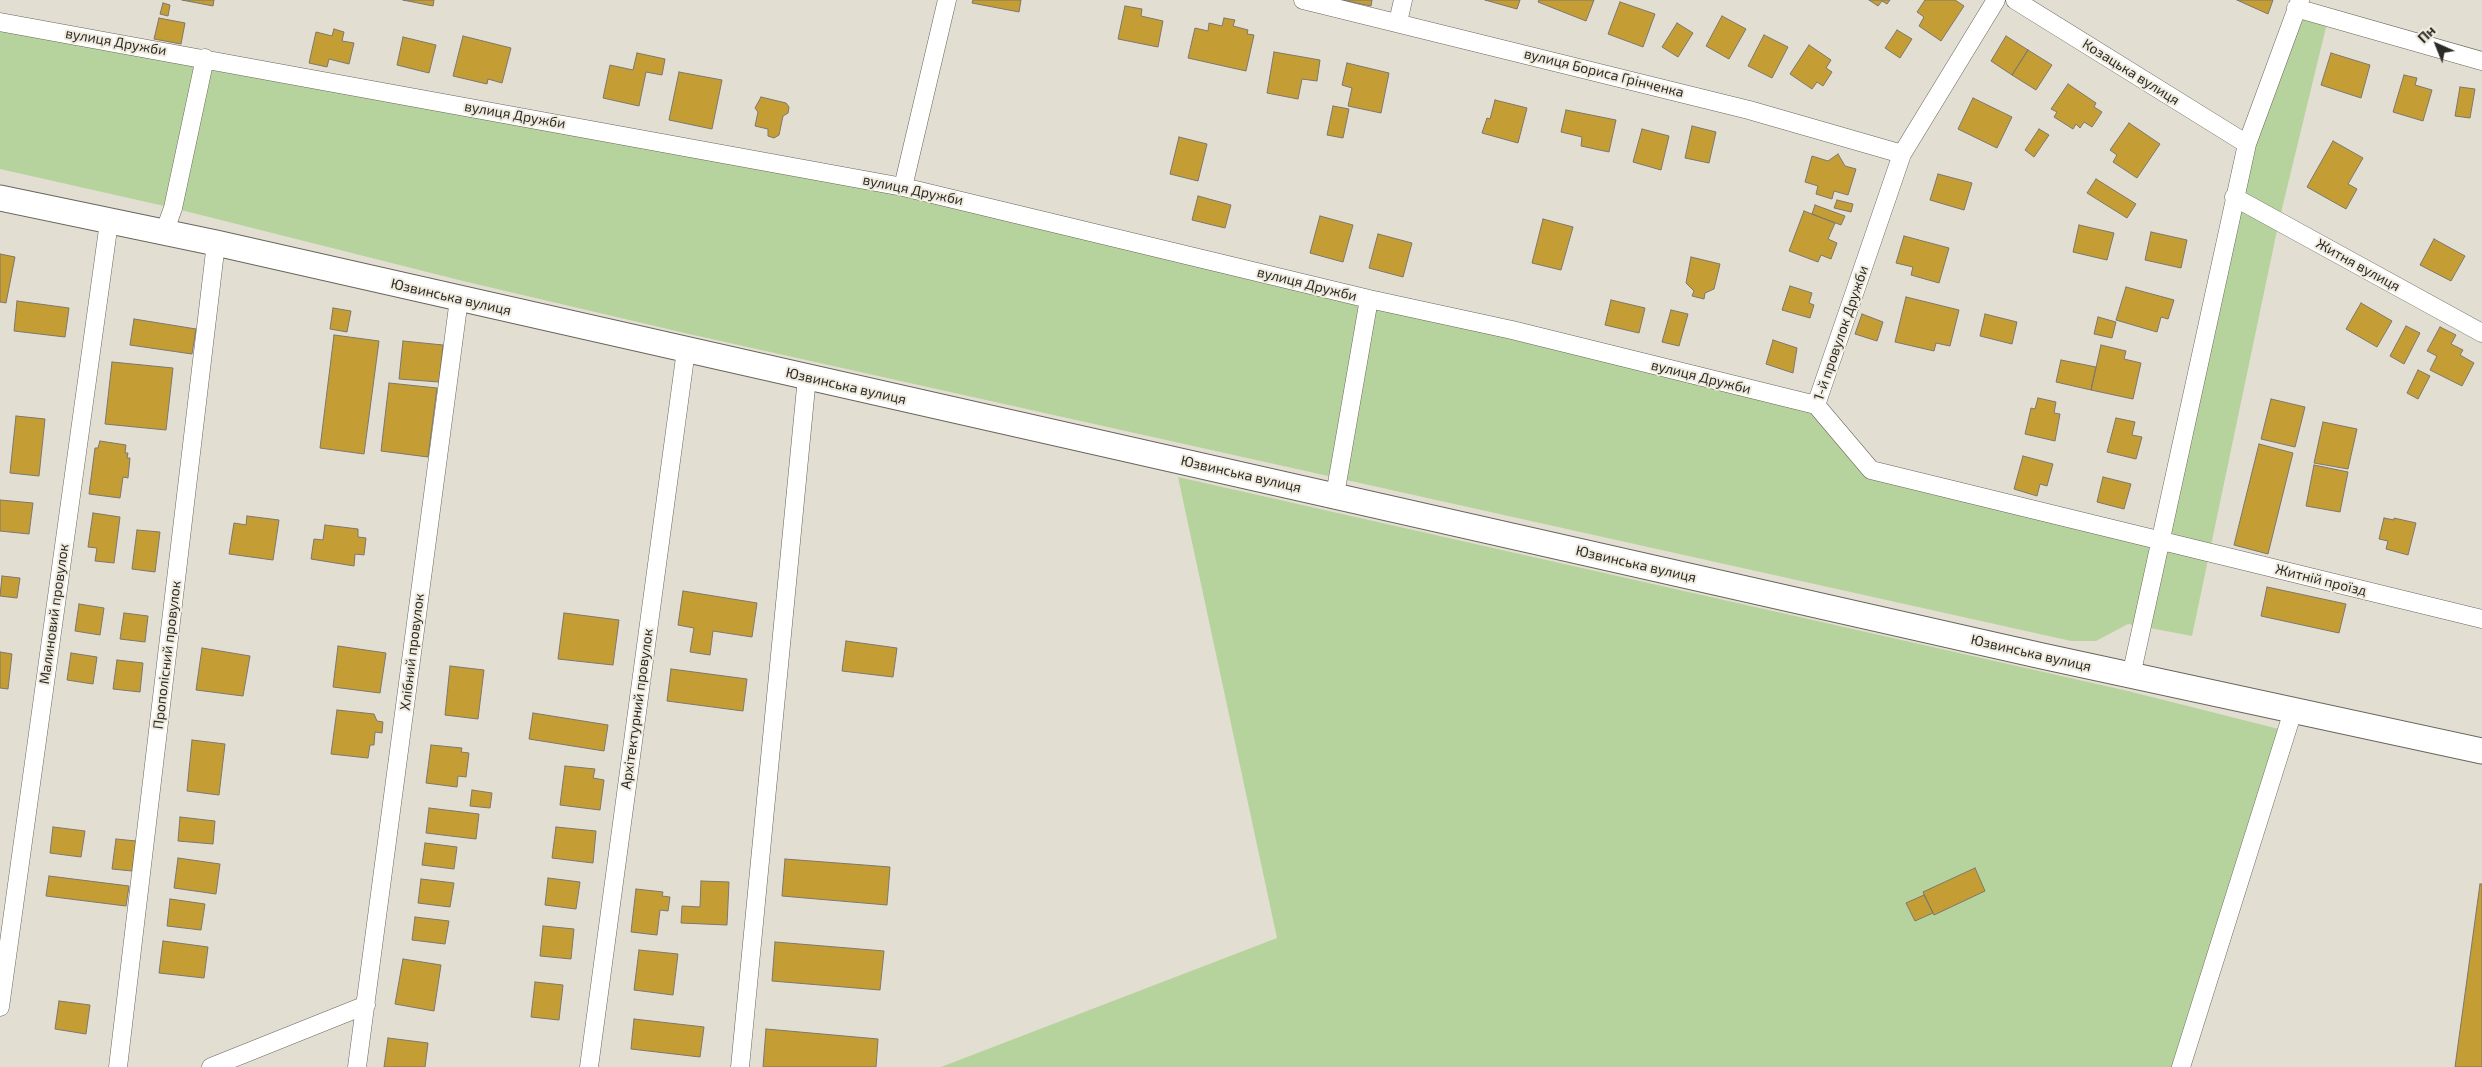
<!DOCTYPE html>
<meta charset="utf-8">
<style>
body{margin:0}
#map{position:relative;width:2482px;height:1067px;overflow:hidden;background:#e3ded2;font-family:"Exo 2",sans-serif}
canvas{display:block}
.north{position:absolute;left:2412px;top:20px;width:50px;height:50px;-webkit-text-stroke:4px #f0ebdf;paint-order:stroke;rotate:316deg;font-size:14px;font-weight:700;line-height:20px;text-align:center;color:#2d2b27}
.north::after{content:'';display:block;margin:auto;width:18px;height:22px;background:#2d2b27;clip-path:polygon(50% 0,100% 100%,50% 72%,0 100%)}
</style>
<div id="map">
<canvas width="2482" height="1067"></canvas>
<div class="north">Пн</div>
</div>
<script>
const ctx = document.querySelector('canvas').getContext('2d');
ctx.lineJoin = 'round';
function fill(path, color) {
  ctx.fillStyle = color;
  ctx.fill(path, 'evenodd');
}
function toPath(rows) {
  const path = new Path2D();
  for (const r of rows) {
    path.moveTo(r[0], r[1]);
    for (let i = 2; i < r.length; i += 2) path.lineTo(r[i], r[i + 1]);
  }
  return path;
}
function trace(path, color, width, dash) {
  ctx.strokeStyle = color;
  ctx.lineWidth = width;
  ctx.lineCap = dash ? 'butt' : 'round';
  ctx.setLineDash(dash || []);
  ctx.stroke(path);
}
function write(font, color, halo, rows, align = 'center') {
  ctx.font = font + ' "Exo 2",sans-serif';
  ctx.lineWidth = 4;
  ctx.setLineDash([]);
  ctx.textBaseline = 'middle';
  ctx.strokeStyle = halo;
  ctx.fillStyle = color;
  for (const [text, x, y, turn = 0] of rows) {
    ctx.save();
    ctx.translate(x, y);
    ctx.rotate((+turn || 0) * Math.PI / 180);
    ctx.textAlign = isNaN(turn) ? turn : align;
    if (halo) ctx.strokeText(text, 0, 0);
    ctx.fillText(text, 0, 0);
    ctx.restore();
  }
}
fill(toPath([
 [2296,8,2328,19,2279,221,2192,636,2128,624,2096,641,2071,641,689,334,463,281,173,208,0,169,0,22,903,187,1816,405,1871,470,2160,540,2234,197],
 [1178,477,2128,691,2287,731,2181,1067,941,1067,1277,938]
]), '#b7d39d');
const building = toPath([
 [182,0,214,0,213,6,182,0],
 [403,0,434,0,433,6,403,0],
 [973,0,1021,0,1019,12,972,3,973,0],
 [1342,0,1372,0,1371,6,1342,0],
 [1485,0,1520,0,1517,9,1485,0],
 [1539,0,1594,0,1586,21,1538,2,1539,0],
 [1869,0,1890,0,1887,4,1882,1,1878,6,1869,0],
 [1925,0,1955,0,1964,6,1941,41,1919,26,1924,17,1917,12,1925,0],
 [2237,0,2273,0,2268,14,2237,0],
 [1620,2,1655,14,1643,47,1608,34,1620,2],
 [163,3,170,5,168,16,160,14,163,3],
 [1125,6,1142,9,1141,16,1163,21,1158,47,1118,39,1125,6],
 [1722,16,1746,29,1729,59,1706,46,1722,16],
 [159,18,185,23,181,44,154,39,159,18],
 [1224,18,1235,20,1233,26,1248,30,1247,34,1254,35,1246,71,1188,58,1195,28,1208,31,1209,23,1222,26,1224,18],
 [1677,23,1693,33,1678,57,1662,47,1677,23],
 [334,29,344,32,342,41,354,43,349,64,329,59,327,67,309,63,316,32,332,36,334,29],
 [1897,30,1912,39,1900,58,1885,48,1897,30],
 [1764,35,1788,47,1772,78,1748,66,1764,35],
 [463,36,511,48,502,83,488,79,487,84,453,76,463,36],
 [2006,36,2028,50,2012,75,1991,61,2006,36],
 [403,37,436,45,429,73,397,65,403,37],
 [1809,45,1831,60,1826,68,1832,72,1823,86,1817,82,1812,89,1790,74,1809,45],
 [2028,50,2052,65,2036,90,2012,75,2028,50],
 [1274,52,1320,60,1317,81,1302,79,1298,99,1267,93,1274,52],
 [637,53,665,59,662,75,646,72,639,106,603,98,610,65,633,70,637,53],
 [2331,53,2370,65,2361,98,2321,85,2331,53],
 [1347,63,1389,73,1381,113,1348,106,1352,88,1342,85,1347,63],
 [679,72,722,80,712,129,669,120,679,72],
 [2404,75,2417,78,2415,85,2432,90,2423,121,2393,112,2404,75],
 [2068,84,2096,103,2094,107,2102,112,2092,127,2084,122,2080,128,2076,124,2073,129,2054,117,2057,112,2051,109,2068,84],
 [2460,87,2475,89,2470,118,2455,116,2460,87],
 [761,97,786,103,789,107,788,113,783,116,779,135,774,138,768,136,768,129,755,126,758,112,755,108,761,97],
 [1973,98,2012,117,1997,148,1958,129,1973,98],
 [1495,100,1527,108,1518,143,1482,133,1487,118,1490,119,1495,100],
 [1333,106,1349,109,1343,138,1327,135,1333,106],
 [1566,110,1616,120,1609,152,1581,146,1582,137,1561,132,1566,110],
 [2129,123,2160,144,2137,178,2113,162,2117,155,2110,150,2129,123],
 [1692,126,1716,132,1709,163,1685,158,1692,126],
 [1642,129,1669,136,1661,170,1633,162,1642,129],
 [2039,129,2049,135,2034,157,2025,150,2039,129],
 [1179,137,1207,144,1198,181,1170,174,1179,137],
 [2333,141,2363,158,2348,184,2357,189,2346,209,2307,187,2333,141],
 [1838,154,1845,166,1856,169,1848,195,1834,191,1832,199,1816,194,1818,186,1805,182,1812,156,1828,161,1838,154],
 [1938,174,1972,183,1964,210,1930,200,1938,174],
 [2096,179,2136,204,2127,218,2087,193,2096,179],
 [1198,196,1231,205,1225,228,1192,220,1198,196],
 [1837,200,1853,204,1851,212,1834,208,1837,200],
 [1815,205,1845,216,1841,225,1812,214,1815,205],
 [1804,211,1835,223,1828,239,1837,243,1831,259,1821,255,1818,262,1789,251,1804,211],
 [1320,216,1353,225,1343,262,1310,253,1320,216],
 [1543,219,1573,227,1561,270,1532,263,1543,219],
 [2079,225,2114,233,2107,260,2073,252,2079,225],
 [2151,232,2187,240,2181,268,2145,260,2151,232],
 [1378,234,1412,243,1403,277,1369,268,1378,234],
 [1904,236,1949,248,1939,283,1911,275,1913,267,1896,263,1904,236],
 [2434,239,2465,256,2451,281,2420,265,2434,239],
 [0,254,15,257,6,303,0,302,0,254],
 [1691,257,1720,264,1714,289,1705,293,1704,299,1692,296,1694,291,1686,283,1691,257],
 [1790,286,1812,293,1809,303,1814,305,1810,318,1782,310,1790,286],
 [2126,287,2174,300,2168,319,2161,317,2157,332,2116,320,2126,287],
 [1906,297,1959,310,1950,346,1936,343,1934,351,1895,342,1906,297],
 [1611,300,1645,308,1639,333,1605,325,1611,300],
 [17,301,69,308,65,337,14,331,17,301],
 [2361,303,2392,321,2377,347,2346,329,2361,303],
 [333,308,351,311,347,332,330,329,333,308],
 [1671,310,1688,314,1679,346,1662,342,1671,310],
 [1862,314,1883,322,1877,341,1855,334,1862,314],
 [1985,314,2017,322,2012,344,1980,336,1985,314],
 [2098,317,2116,322,2112,338,2094,334,2098,317],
 [134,319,196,329,192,354,130,345,134,319],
 [2406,326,2420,333,2404,364,2390,356,2406,326],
 [2440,327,2456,335,2451,344,2463,350,2460,355,2474,363,2462,386,2430,370,2437,356,2427,351,2440,327],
 [334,335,379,341,364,454,320,448,334,335],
 [1773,340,1797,348,1793,373,1766,364,1773,340],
 [403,341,443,345,439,382,399,379,403,341],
 [2101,345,2126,351,2124,359,2141,363,2133,399,2091,390,2101,345],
 [2061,360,2096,367,2091,390,2056,382,2061,360],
 [112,362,173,368,166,430,105,424,112,362],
 [2418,370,2430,376,2418,399,2407,393,2418,370],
 [389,383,437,388,428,457,381,451,389,383],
 [2038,398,2056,402,2054,413,2060,414,2055,441,2025,434,2031,408,2035,409,2038,398],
 [2271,399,2305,407,2295,447,2261,439,2271,399],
 [16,416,45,419,39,476,10,473,16,416],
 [2116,418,2135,422,2132,435,2142,437,2136,459,2107,452,2116,418],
 [2323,422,2357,429,2348,469,2314,463,2323,422],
 [100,441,126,445,125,453,128,453,127,458,130,458,128,478,123,477,120,498,89,494,95,448,98,448,100,441],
 [2259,444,2293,453,2268,554,2234,545,2259,444],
 [2023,456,2053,464,2047,486,2040,484,2037,496,2014,489,2023,456],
 [2314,465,2348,472,2340,512,2306,506,2314,465],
 [2103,477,2131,484,2124,509,2097,502,2103,477],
 [0,500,33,503,29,534,0,531,0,500],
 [93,513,120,517,114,563,95,561,97,548,88,547,93,513],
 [247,516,279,520,273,560,229,554,234,523,246,525,247,516],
 [2384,518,2394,520,2394,518,2416,523,2408,555,2386,549,2388,541,2379,539,2384,518],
 [325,525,358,529,358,537,366,538,364,555,355,554,354,566,311,559,314,539,323,540,325,525],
 [137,530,160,532,155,572,132,569,137,530],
 [2,576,20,578,17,598,0,596,2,576],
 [2267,587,2346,604,2339,633,2261,616,2267,587],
 [683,591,757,603,752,637,713,631,710,655,690,652,694,628,678,625,683,591],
 [79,604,104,608,100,635,75,631,79,604],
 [124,613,148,616,145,642,120,639,124,613],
 [564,613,619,620,613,665,558,659,564,613],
 [846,641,897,648,893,677,842,671,846,641],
 [338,646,386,653,380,693,333,687,338,646],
 [202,648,250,656,243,696,196,690,202,648],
 [0,652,12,654,8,689,0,688,0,652],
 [71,653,97,657,93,684,67,680,71,653],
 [117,660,143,663,140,692,113,689,117,660],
 [450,666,484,670,478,719,445,715,450,666],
 [671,669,747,679,743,711,667,701,671,669],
 [337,710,374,714,377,721,383,722,382,733,375,732,374,745,370,745,368,758,331,754,337,710],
 [533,713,608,725,604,751,529,739,533,713],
 [192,740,225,744,219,795,187,791,192,740],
 [431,745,462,748,461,752,469,753,466,777,458,776,457,787,426,783,431,745],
 [565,766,595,769,593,778,604,780,600,810,560,805,565,766],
 [472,790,492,793,490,808,470,806,472,790],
 [429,808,479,814,476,839,426,833,429,808],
 [180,817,215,821,213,844,178,841,180,817],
 [53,827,85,831,81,857,50,853,53,827],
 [556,827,596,831,593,863,552,858,556,827],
 [116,839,136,841,132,871,112,869,116,839],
 [425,843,457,847,454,869,422,865,425,843],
 [178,858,220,864,216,894,174,888,178,858],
 [785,859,890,867,887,905,782,896,785,859],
 [1975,868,1985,891,1934,915,1923,892,1975,868],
 [49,876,129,886,126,906,46,896,49,876],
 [548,878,580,882,576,909,545,905,548,878],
 [421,879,454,883,450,907,418,903,421,879],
 [701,881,729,882,727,925,681,923,682,906,700,907,701,881],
 [2480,884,2482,884,2482,1067,2455,1067,2480,884],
 [636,889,663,892,662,896,670,897,668,911,660,910,657,935,631,932,636,889],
 [1924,895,1933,913,1915,921,1906,903,1924,895],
 [170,899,205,904,201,930,167,926,170,899],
 [415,917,449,921,445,944,412,940,415,917],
 [543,926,574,929,571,959,540,956,543,926],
 [163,941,208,947,204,978,159,973,163,941],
 [775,942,884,951,880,990,772,981,775,942],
 [639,950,678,954,673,995,634,990,639,950],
 [403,959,441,965,434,1011,395,1004,403,959],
 [535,982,563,985,559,1020,531,1017,535,982],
 [59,1001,90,1005,86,1034,55,1029,59,1001],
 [634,1019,704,1027,700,1057,631,1049,634,1019],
 [766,1029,878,1039,876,1067,763,1067,766,1029],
 [388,1038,428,1043,425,1067,384,1067,388,1038]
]);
fill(building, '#c49e34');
trace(building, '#7c776d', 1);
const street = toPath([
 [1303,0,1749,110,1902,154],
 [1996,0,1902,154,1816,405,1871,470,2482,619],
 [2015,0,2247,144],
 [2296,8,2482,61],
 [0,22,903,187,1369,299,1512,330,1816,405],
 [1398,22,1403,0],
 [903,187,947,0],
 [2234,197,2482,333],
 [164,233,173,208,205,58],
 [1335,495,1369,299],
 [2131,676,2247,144,2300,0],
 [0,1007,109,222],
 [118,1067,216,243],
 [211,1067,366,1005],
 [357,1067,459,299],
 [589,1067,686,350],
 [740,1067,807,377],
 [2181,1067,2293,711]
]);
const secondary = toPath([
 [0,198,216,243,2042,656,2482,751]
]);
trace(street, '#69655b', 19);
trace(secondary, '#69655b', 27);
trace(street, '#fff', 18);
trace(secondary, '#fff', 25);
write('14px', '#2d2b27', '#f0ebdf', [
 ["вулиця Дружби",116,42,10],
 ["Козацька вулиця",2131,72,32],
 ["вулиця Бориса Грінченка",1604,73,14],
 ["вулиця Дружби",515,115,10],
 ["вулиця Дружби",913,190,12],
 ["Житня вулиця",2358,265,29],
 ["вулиця Дружби",1307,284,14],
 ["Юзвинська вулиця",451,297,13],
 ["1-й провулок Дружби",1841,333,-71],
 ["вулиця Дружби",1701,377,14],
 ["Юзвинська вулиця",846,386,13],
 ["Юзвинська вулиця",1241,474,13],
 ["Юзвинська вулиця",1636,564,13],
 ["Житній проїзд",2321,580,14],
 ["Малиновий провулок",54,614,-82],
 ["Хлібний провулок",412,652,-83],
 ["Юзвинська вулиця",2031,653,13],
 ["Прополісний провулок",167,655,-83],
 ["Архітектурний провулок",637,709,-82]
]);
</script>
